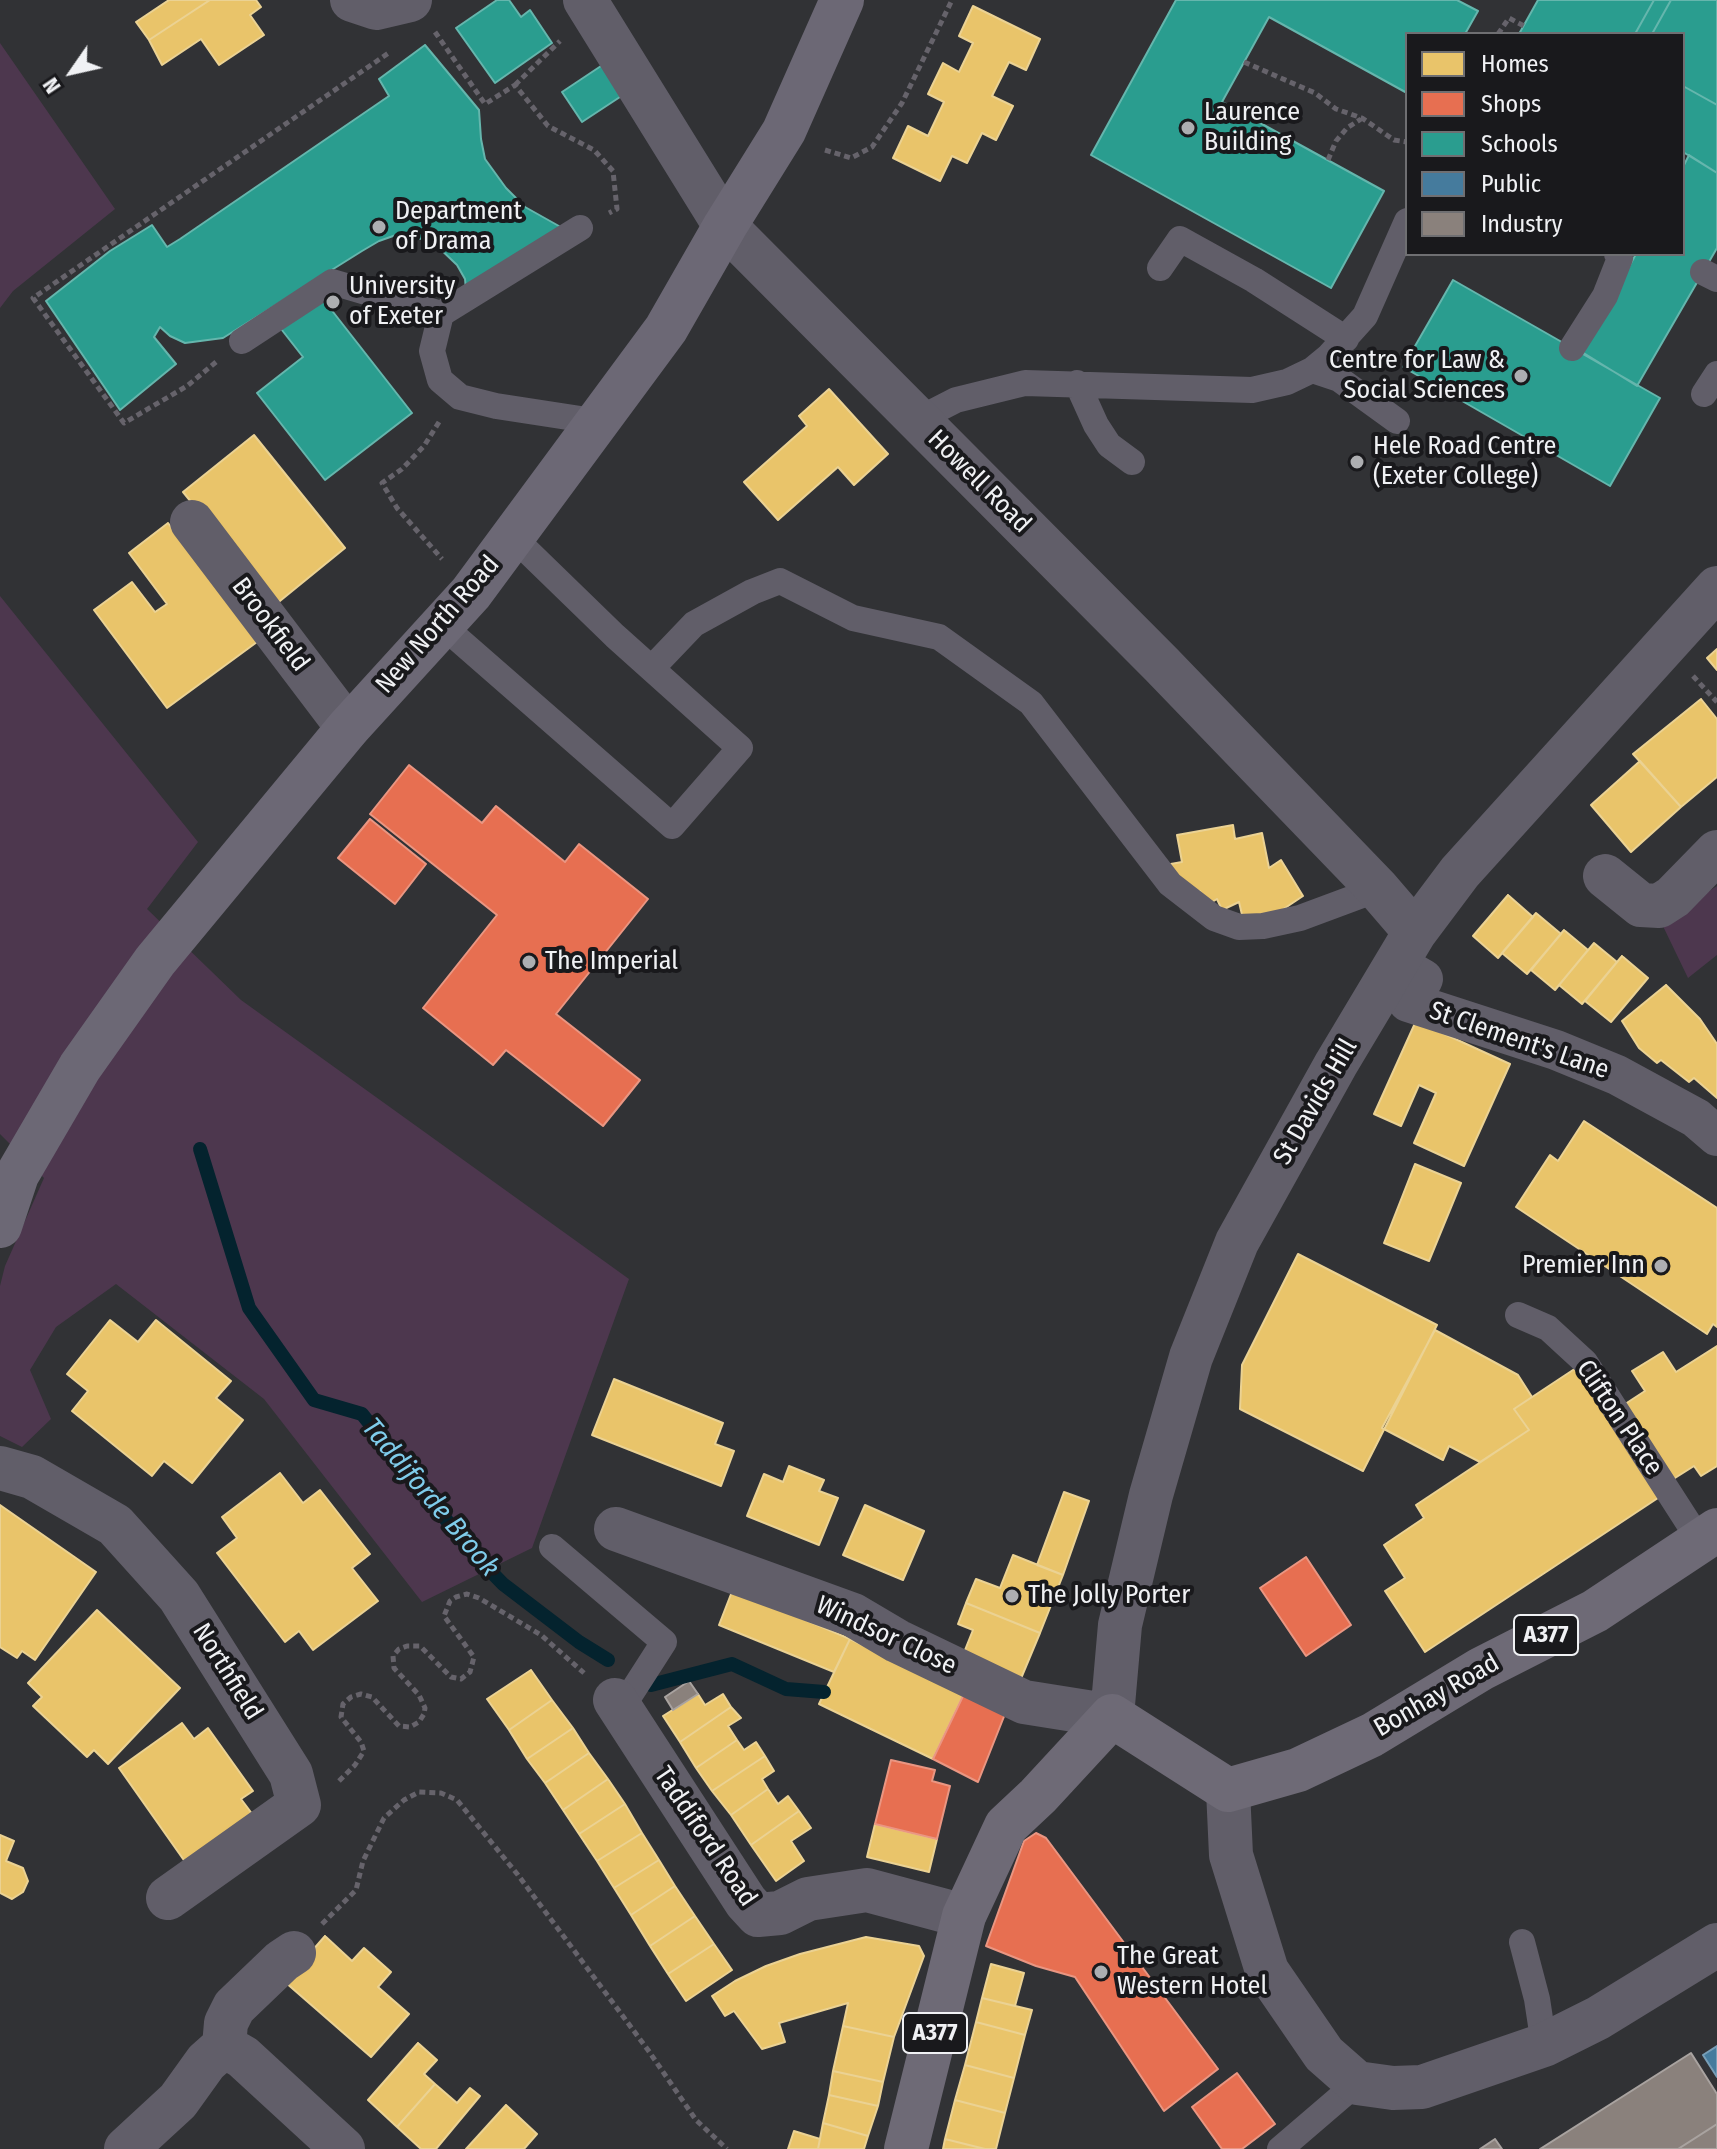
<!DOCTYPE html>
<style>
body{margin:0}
#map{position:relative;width:1717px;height:2149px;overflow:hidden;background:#313235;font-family:"Fira Sans Condensed",sans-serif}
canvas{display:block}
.legend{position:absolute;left:1405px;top:32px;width:280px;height:224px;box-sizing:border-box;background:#19191c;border:2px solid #6f6f72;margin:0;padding:10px 14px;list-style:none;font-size:24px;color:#f0f1f4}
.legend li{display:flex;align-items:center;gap:16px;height:40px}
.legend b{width:40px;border:2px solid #6f6f72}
.north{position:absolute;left:32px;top:32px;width:80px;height:80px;-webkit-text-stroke:6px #19191c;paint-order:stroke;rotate:236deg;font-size:22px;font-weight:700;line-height:32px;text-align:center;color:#f0f1f4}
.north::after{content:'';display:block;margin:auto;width:28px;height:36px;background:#f0f1f4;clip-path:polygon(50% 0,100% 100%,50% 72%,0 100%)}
</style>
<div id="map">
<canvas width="1717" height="2149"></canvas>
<ul class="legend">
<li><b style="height:22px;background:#e9c46a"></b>Homes</li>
<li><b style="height:22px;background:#e76f51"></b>Shops</li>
<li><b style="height:22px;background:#2a9d8f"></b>Schools</li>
<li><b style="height:22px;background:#457b9d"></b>Public</li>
<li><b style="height:22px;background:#8a817c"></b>Industry</li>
</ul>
<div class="north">N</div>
</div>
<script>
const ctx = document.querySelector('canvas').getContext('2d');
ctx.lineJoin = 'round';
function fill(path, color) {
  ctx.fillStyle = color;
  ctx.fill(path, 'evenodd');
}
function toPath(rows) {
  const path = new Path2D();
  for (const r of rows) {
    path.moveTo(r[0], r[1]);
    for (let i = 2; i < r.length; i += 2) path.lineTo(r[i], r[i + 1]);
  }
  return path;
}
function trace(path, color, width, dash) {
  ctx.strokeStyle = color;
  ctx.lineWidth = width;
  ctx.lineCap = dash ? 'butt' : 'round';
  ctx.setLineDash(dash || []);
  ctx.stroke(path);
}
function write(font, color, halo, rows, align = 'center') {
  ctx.font = font + ' "Fira Sans Condensed",sans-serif';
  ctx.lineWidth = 8;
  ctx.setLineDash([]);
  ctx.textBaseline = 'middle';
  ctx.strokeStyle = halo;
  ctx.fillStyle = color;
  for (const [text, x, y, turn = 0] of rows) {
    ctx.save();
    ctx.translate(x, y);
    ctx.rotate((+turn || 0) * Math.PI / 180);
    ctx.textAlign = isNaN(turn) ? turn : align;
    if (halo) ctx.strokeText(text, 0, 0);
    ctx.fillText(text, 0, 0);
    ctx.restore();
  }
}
fill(toPath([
 [0,43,115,209,13,291,0,308],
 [0,596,198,842,147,909,241,1000,629,1279,532,1548,422,1602,264,1399,116,1284,56,1327,30,1370,51,1419,22,1447,0,1436,0,1286,5,1266,44,1178,0,1134],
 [1717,886,1717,955,1688,978,1661,922]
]), '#4d374e');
const homes = toPath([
 [169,0,210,0,149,40,136,22,169,0],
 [210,0,256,0,261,7,250,15,264,35,219,65,201,39,162,65,149,40,210,0],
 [973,6,1040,39,1026,70,1009,62,992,96,1013,106,996,140,982,133,967,163,952,156,940,181,893,158,908,126,928,136,944,102,928,94,943,63,959,72,973,43,959,36,973,6],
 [829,389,888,454,854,485,838,467,778,520,744,482,807,426,799,416,829,389],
 [254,435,345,548,275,605,183,492,254,435],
 [168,523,257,642,167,708,94,610,132,582,155,612,167,604,129,553,168,523],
 [1717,649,1717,670,1707,658,1717,649],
 [1701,699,1717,719,1717,777,1681,807,1633,754,1701,699],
 [1640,761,1681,807,1631,852,1591,805,1640,761],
 [1233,825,1235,839,1262,833,1269,868,1281,860,1303,896,1279,912,1243,919,1239,902,1222,910,1217,899,1207,905,1200,891,1186,892,1165,865,1182,862,1177,835,1233,825],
 [1508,895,1533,917,1498,958,1473,936,1508,895],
 [1536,913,1561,934,1527,974,1502,953,1536,913],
 [1564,930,1588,950,1555,990,1531,970,1564,930],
 [1594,943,1617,962,1582,1004,1559,985,1594,943],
 [1622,956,1648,978,1611,1022,1585,1001,1622,956],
 [1666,985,1700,1019,1717,1044,1717,1098,1694,1078,1689,1082,1661,1060,1657,1063,1639,1048,1622,1021,1666,985],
 [1416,1021,1510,1064,1464,1166,1414,1143,1436,1093,1419,1085,1401,1126,1374,1114,1416,1021],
 [1584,1121,1717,1208,1717,1327,1713,1324,1707,1334,1516,1207,1550,1155,1558,1161,1584,1121],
 [1415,1164,1461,1183,1429,1261,1384,1243,1415,1164],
 [1298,1254,1437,1325,1363,1471,1240,1409,1242,1365,1298,1254],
 [110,1320,138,1342,156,1320,231,1381,216,1398,243,1420,192,1483,164,1461,152,1476,72,1411,88,1391,67,1374,110,1320],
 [1435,1330,1518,1375,1532,1397,1514,1409,1529,1430,1480,1462,1449,1446,1443,1460,1382,1428,1435,1330],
 [1717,1346,1717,1466,1701,1476,1694,1466,1667,1483,1619,1408,1645,1391,1632,1371,1663,1352,1676,1372,1717,1346],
 [1576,1368,1661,1496,1425,1652,1385,1591,1405,1578,1384,1545,1424,1518,1416,1505,1529,1430,1514,1409,1576,1368],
 [614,1379,723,1423,715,1444,734,1451,721,1486,592,1435,614,1379],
 [789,1466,824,1480,819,1491,838,1498,819,1545,747,1516,764,1474,783,1482,789,1466],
 [280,1473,303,1503,320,1490,370,1554,352,1568,378,1601,313,1650,299,1631,285,1642,217,1553,237,1538,222,1517,280,1473],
 [1064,1492,1089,1501,1063,1575,1037,1565,1064,1492],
 [0,1505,96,1572,35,1660,22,1651,17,1658,0,1647,0,1505],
 [865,1505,924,1531,903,1580,843,1555,865,1505],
 [1013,1555,1063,1575,1040,1633,966,1603,976,1579,1000,1588,1013,1555],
 [733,1589,850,1639,834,1672,719,1625,733,1589],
 [966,1603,1040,1633,1017,1688,959,1665,973,1630,958,1624,966,1603],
 [97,1610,180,1688,108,1764,94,1750,87,1757,33,1706,42,1697,28,1683,97,1610],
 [850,1639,964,1694,933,1759,819,1704,850,1639],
 [531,1670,552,1700,509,1730,487,1699,531,1670],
 [698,1694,705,1705,723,1694,731,1707,680,1742,663,1716,698,1694],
 [552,1700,573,1728,527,1759,509,1730,552,1700],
 [731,1707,741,1718,728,1726,737,1740,696,1768,680,1742,731,1707],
 [182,1723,194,1739,208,1728,253,1791,241,1799,256,1819,188,1866,119,1768,182,1723],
 [573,1728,589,1753,545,1783,527,1759,573,1728],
 [737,1740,744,1750,756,1742,765,1756,712,1791,696,1768,737,1740],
 [589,1753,608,1779,563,1810,545,1783,589,1753],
 [765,1756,774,1771,762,1779,768,1789,731,1815,712,1791,765,1756],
 [608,1779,625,1804,579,1834,563,1810,608,1779],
 [768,1789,778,1804,788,1796,799,1811,751,1845,731,1815,768,1789],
 [625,1804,642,1833,597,1861,579,1834,625,1804],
 [799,1811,811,1828,791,1841,804,1861,776,1881,751,1845,799,1811],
 [875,1824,937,1839,929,1872,867,1857,875,1824],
 [642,1833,659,1860,614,1888,597,1861,642,1833],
 [0,1835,14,1841,6,1861,23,1868,28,1881,23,1892,12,1899,0,1893,0,1835],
 [659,1860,675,1886,631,1915,614,1888,659,1860],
 [675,1886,695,1916,650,1946,631,1915,675,1886],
 [695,1916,714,1944,668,1974,650,1946,695,1916],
 [325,1936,352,1961,364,1948,391,1972,378,1987,409,2014,371,2057,285,1982,325,1936],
 [866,1937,919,1946,924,1956,894,2037,843,2026,848,2003,779,2023,785,2042,762,2049,734,2011,725,2016,712,1996,735,1981,766,1966,800,1954,866,1937],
 [714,1944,732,1970,686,2001,668,1974,714,1944],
 [991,1964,1024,1973,1015,2006,982,1998,991,1964],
 [982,1998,1032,2010,1025,2035,976,2022,982,1998],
 [976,2022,1025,2035,1014,2078,965,2065,976,2022],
 [843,2026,894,2037,883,2082,833,2071,843,2026],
 [418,2043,437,2060,424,2074,435,2084,397,2127,368,2100,418,2043],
 [965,2065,1014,2078,1005,2113,955,2100,965,2065],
 [833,2071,883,2082,878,2106,829,2095,833,2071],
 [435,2084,457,2103,470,2088,480,2096,436,2149,421,2149,397,2127,435,2084],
 [829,2095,878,2106,868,2136,823,2123,829,2095],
 [955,2100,1005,2113,996,2149,985,2149,945,2139,955,2100],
 [506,2105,537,2134,524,2149,466,2149,506,2105],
 [823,2123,868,2136,864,2149,818,2149,823,2123],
 [794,2131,820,2139,818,2149,788,2149,794,2131],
 [945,2139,985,2149,943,2149,945,2139]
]);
fill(homes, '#e9c46a');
trace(homes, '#ebd293', 2);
const shops = toPath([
 [409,765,482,823,496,806,565,862,579,844,648,899,556,1014,640,1080,603,1126,506,1050,493,1065,423,1008,497,915,370,814,409,765],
 [370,819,426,864,395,904,338,858,370,819],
 [1306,1557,1351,1625,1306,1656,1260,1588,1306,1557],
 [964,1694,1005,1714,978,1782,933,1759,964,1694],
 [891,1760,935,1770,932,1781,950,1786,937,1839,875,1824,891,1760],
 [1036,1833,1046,1838,1218,2069,1164,2111,1075,1977,1036,1966,986,1946,1024,1841,1036,1833],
 [1237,2073,1275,2124,1242,2149,1222,2149,1192,2107,1237,2073]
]);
fill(shops, '#e76f51');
trace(shops, '#ea9682', 2);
const schools = toPath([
 [497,0,509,0,521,17,530,10,552,43,495,83,456,28,497,0],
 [1176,0,1457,0,1478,11,1465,34,1407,34,1407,93,1269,17,1222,102,1384,191,1331,288,1091,155,1176,0],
 [1538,0,1654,0,1635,34,1519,34,1538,0],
 [1654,0,1671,0,1652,34,1635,34,1654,0],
 [1671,0,1717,0,1717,105,1683,86,1683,34,1652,34,1671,0],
 [425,45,479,110,481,139,485,159,506,188,525,207,566,230,466,290,465,279,457,265,434,243,415,237,396,235,379,241,362,251,223,338,185,343,170,336,160,327,154,337,176,364,120,410,46,301,110,251,152,225,167,247,180,239,389,96,379,79,425,45],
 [604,64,623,95,582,122,562,92,604,64],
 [1683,86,1717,105,1717,173,1683,152,1683,86],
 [1689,155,1717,173,1717,248,1637,386,1582,352,1636,254,1683,254,1683,167,1689,155],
 [1453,280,1660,398,1610,486,1403,367,1453,280],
 [319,294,412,413,325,480,257,393,303,357,278,325,319,294]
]);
fill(schools, '#2a9d8f');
trace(schools, '#65b6ad', 2);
const public = toPath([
 [1717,2046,1717,2077,1703,2055,1717,2046]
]);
fill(public, '#457b9d');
trace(public, '#789eb7', 2);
const industry = toPath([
 [689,1681,698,1694,673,1710,665,1697,689,1681],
 [1691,2053,1717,2094,1717,2124,1678,2149,1540,2149,1691,2053],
 [1717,2124,1717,2149,1678,2149,1717,2124],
 [1495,2139,1502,2149,1480,2149,1495,2139]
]);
fill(industry, '#8a817c');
trace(industry, '#a9a3a0', 2);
trace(toPath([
 [200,1149,249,1308,314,1400,362,1414,471,1551,503,1584,579,1642,608,1660],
 [651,1685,732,1664,786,1689,824,1692]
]), '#04232e', 14);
trace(toPath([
 [435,32,485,104,515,85,548,126,594,150,613,171,617,209,609,213],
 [1498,34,1509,18,1524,26],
 [1244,62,1315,93,1336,109,1362,118,1394,140,1407,142],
 [515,85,560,41],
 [825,150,851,158,872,147,902,103,952,0],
 [1328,160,1336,141,1347,128,1361,119],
 [216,362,187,386,124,423,33,298,390,52],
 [439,422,424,446,402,469,382,483,397,508,442,559],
 [1693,676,1717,702],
 [339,1781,355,1765,364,1751,361,1742,341,1717,343,1704,351,1697,361,1694,372,1697,399,1726,410,1727,419,1722,424,1714,425,1708,419,1695,394,1668,393,1656,399,1649,407,1646,420,1646,451,1677,461,1679,470,1672,474,1657,444,1616,450,1601,456,1597,467,1594,479,1598,541,1635,584,1673],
 [322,1924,356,1890,363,1861,384,1818,404,1800,419,1792,441,1793,457,1800,518,1875,648,2050,696,2120,727,2149]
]), '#66636b', 5, [6, 4]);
trace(toPath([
 [1160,268,1180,239,1254,280,1346,339],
 [1703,272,1717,279],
 [441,314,580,228],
 [242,341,332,282,441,314,432,351,440,380,460,397,496,406,600,422],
 [1572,348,1605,296,1620,258,1617,254],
 [1312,370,1339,379,1397,421],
 [1077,383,1096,425,1109,445,1132,462],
 [1704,394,1717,374],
 [917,420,956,400,1025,383,1252,390,1287,382,1312,370,1329,356,1365,316,1407,221],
 [443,626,672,826,740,748,615,636,512,536],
 [652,668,694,624,752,592,780,581,853,618,939,637,1031,703,1170,884,1214,918,1239,927,1263,926,1300,918,1378,889],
 [1518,1315,1548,1328,1585,1362,1700,1541],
 [552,1547,664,1642,621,1709],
 [1522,1942,1537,1999,1544,2045],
 [1280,2149,1357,2083]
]), '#615e69', 26);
trace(toPath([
 [1397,964,1423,979,1408,1002,1556,1050,1617,1075,1696,1118,1717,1136]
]), '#615e69', 40);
trace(toPath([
 [352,0,376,8,410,0],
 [585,0,725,226,1161,664,1378,889,1415,932],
 [192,522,348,728],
 [1605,876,1641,905,1659,906,1673,897,1717,852],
 [0,1468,32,1477,115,1525,179,1596,291,1774,299,1805,168,1898],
 [616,1529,853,1615,897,1641,1024,1702,1112,1716,1120,1625,1151,1495,1191,1357,1237,1242,1336,1064,1415,932,1460,872,1717,588],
 [615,1700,746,1902,758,1915,780,1913,808,1899,867,1890,964,1916],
 [1228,1790,1231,1855,1267,1971,1324,2054,1357,2083,1393,2088,1422,2087,1544,2045,1598,2018,1717,1945],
 [224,2046,243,2057,343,2149],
 [126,2149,178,2101,206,2062,224,2046,226,2023,234,2007,282,1961,294,1953]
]), '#615e69', 44);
trace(toPath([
 [0,1226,17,1175,80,1067,155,961,348,728,471,593,666,329,725,226,784,131,842,0]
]), '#6c6875', 44);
trace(toPath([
 [906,2149,964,1916,1006,1826,1038,1796,1112,1716,1228,1790,1298,1770,1372,1735,1481,1669,1595,1611,1717,1530]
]), '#6e6a76', 44);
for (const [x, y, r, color] of [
 [1188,128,8,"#adaeb1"],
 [379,227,8,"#adaeb1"],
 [333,302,8,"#adaeb1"],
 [1521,376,8,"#adaeb1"],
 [1357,462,8,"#adaeb1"],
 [529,962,8,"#adaeb1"],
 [1661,1266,8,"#adaeb1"],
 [1012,1596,8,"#adaeb1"],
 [1101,1972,8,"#adaeb1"]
]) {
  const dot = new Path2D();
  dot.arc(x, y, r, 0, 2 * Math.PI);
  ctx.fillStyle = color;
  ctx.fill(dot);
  trace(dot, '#19191c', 3);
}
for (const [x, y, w] of [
 [1546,1635,64],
 [935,2033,64]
]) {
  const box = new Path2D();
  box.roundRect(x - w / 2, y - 20, w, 40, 6);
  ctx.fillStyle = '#19191c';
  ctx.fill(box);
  trace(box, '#f0f1f4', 2);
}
write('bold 24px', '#f0f1f4', null, [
 ["A377",1546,1635],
 ["A377",935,2033]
]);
write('26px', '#f0f1f4', '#19191c', [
 ["Laurence",1204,113],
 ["Building",1204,143],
 ["Department",395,212],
 ["of Drama",395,242],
 ["University",349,287],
 ["of Exeter",349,317],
 ["Centre for Law &",1505,361,"right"],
 ["Social Sciences",1505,391,"right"],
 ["Hele Road Centre",1373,447],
 ["(Exeter College)",1373,477],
 ["The Imperial",545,962],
 ["Premier Inn",1645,1266,"right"],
 ["The Jolly Porter",1028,1596],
 ["The Great",1117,1957],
 ["Western Hotel",1117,1987]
], 'left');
write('26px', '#f0f1f4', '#19191c', [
 ["Howell Road",979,482,45],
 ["Brookfield",270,625,53],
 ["New North Road",438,625,-49],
 ["St Clement's Lane",1519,1041,19],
 ["St Davids Hill",1316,1102,-60],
 ["Clifton Place",1619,1418,56],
 ["Windsor Close",886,1636,25],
 ["Northfield",227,1672,58],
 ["Bonhay Road",1437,1696,-30],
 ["Taddiford Road",705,1837,56]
]);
write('italic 28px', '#7fcceb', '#19191c', [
 ["Taddiforde Brook",430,1498,50]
]);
</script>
